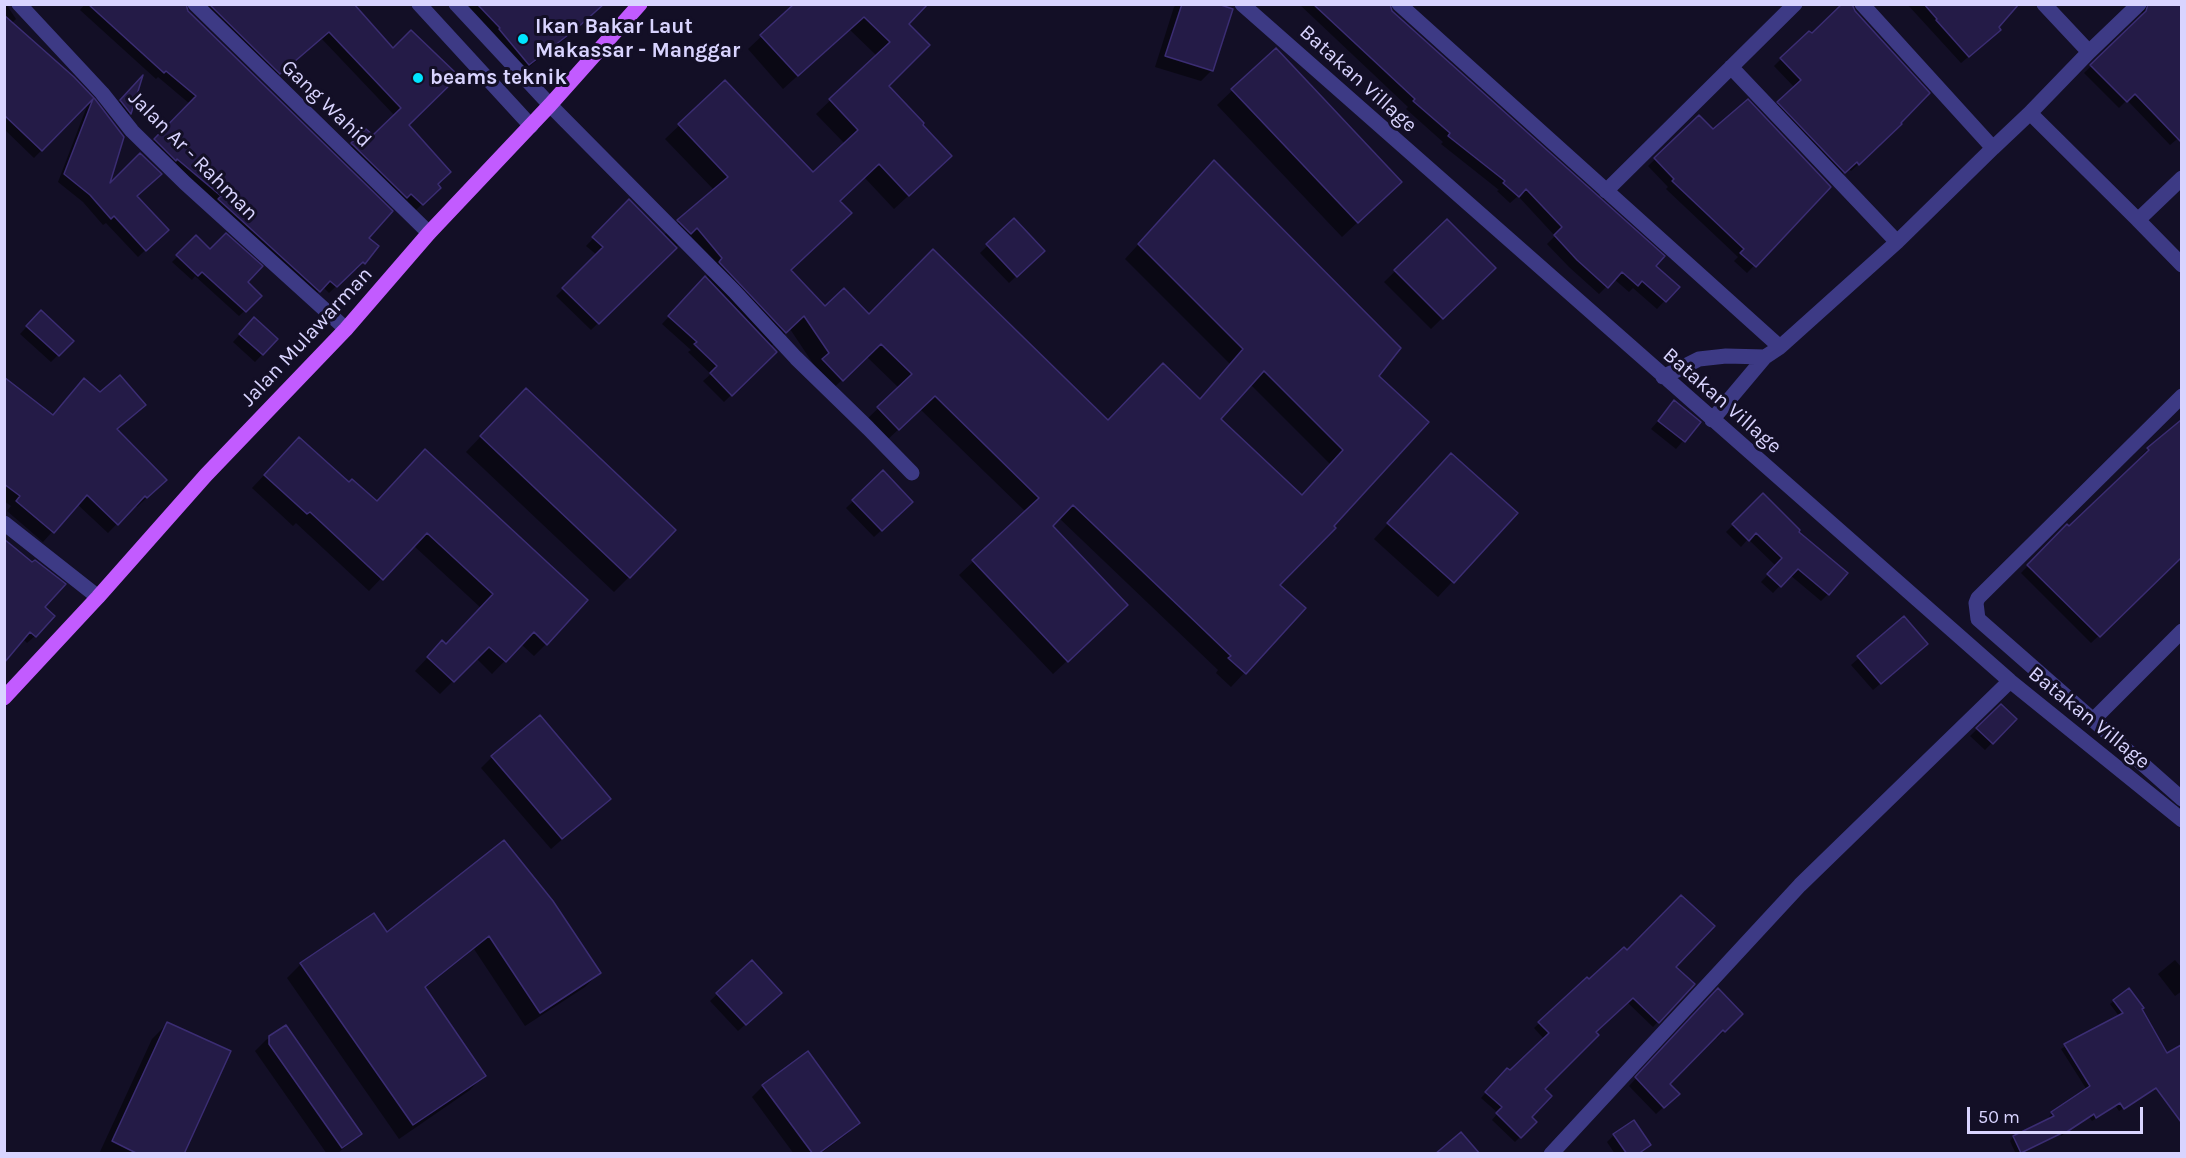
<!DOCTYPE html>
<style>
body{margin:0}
#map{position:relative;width:2186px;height:1158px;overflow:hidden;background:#130f26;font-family:Karla,sans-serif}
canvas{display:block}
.frame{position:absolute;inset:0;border:6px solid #d9d4ff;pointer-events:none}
.scale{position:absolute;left:1967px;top:1107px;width:176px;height:27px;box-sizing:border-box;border:3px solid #d9d4ff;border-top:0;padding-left:8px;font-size:18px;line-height:21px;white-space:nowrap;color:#d9d4ff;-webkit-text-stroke:4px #130f26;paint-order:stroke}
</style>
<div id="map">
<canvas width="2186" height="1158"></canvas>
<div class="frame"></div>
<div class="scale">50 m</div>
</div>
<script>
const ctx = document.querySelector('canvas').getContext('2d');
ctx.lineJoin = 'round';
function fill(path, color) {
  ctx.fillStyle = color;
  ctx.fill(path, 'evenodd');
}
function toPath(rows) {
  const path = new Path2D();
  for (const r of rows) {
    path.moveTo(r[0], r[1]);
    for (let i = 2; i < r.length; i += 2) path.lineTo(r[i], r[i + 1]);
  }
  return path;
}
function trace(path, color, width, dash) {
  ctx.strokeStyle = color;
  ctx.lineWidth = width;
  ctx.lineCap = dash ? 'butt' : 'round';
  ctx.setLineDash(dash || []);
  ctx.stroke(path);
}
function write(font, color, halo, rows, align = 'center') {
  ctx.font = font + ' Karla,sans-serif';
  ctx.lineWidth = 6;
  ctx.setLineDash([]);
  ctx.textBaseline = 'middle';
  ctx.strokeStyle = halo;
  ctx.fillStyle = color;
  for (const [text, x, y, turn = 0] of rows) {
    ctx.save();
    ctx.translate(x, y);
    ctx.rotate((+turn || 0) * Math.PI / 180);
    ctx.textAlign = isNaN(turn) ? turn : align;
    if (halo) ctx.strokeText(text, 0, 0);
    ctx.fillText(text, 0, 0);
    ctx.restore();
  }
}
fill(toPath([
 [4,4,9,4,8,7,16,19,12,23,72,78,93,100,107,189,135,196,159,237,138,257,106,223,103,225,83,202,58,182,89,101,34,158,4,129],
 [85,4,184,4,367,238,364,262,357,270,355,268,329,293,323,287,312,298,148,147,190,104,158,77,156,79,80,10],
 [195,4,352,4,393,50,407,125,439,187,415,211,346,151,366,131,373,137,395,116,321,38,272,80],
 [454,4,596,4,587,19,565,39,517,76],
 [796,4,907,24,887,86,936,170,894,209,864,177,839,201,789,271,825,308,869,316,1107,422,1199,400,1230,364,1125,259,1201,176,1377,377,1427,422,1278,585,1304,609,1231,687,1216,673,1218,670,1059,518,1051,526,1112,619,1053,674,959,575,1026,512,920,409,884,443,864,422,899,388,867,357,828,393,816,368,790,329,770,347,775,352,724,402,703,381,711,374,688,352,691,350,662,324,710,273,682,241,591,330,556,296,597,255,586,246,629,201,663,236,714,190,665,139,725,82,813,175,845,144,816,114,877,56,849,29,783,89,748,49],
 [1250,384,1331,465,1301,497,1219,419],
 [1177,4,1213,4,1212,70,1201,81,1155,67,1174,7],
 [1299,4,1389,4,1391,12,1677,287,1657,309,1633,288,1629,292,1614,279,1599,294,1569,267,1547,244,1555,236,1518,196,1510,203,1497,191,1499,190,1441,144,1443,142,1406,109,1408,107],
 [1907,4,2017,4,1997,27,1992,37,1961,63],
 [2146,4,2182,4,2182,135,2170,145,2127,100,2119,108,2084,73,2139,19,2142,15,2141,9],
 [1275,50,1385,196,1342,237,1217,105],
 [1781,59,1893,131,1851,171,1848,168,1837,179,1771,110,1795,88,1774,66],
 [139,80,130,113,123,120,114,108],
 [1699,117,1713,131,1829,187,1747,273,1734,261,1738,257,1666,189,1668,187,1648,166],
 [1014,220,1043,251,1009,283,980,253],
 [1447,221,1493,268,1431,329,1384,282],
 [196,238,260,296,239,316,195,276,192,280,172,262],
 [41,312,72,341,51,362,20,334],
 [254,319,276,340,255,362,233,342],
 [4,380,53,416,116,430,165,480,137,507,135,505,108,533,77,504,43,542,7,511,11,506,4,501],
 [1675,402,1699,422,1676,449,1651,429],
 [511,405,629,577,614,592,466,452],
 [2182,423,2182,556,2091,643,2021,573,2067,526,2069,528,2143,458,2141,456,2148,449],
 [287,451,349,484,376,503,412,464,546,644,534,656,521,644,492,674,476,658,440,694,415,671,430,655,446,646,481,608,413,545,369,591,296,523,293,526,252,488],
 [1437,470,1516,513,1438,597,1374,539],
 [883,473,911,502,874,537,846,508],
 [1763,495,1797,532,1828,594,1821,601,1790,575,1773,593,1761,582,1776,566,1748,539,1741,547,1726,532],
 [43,608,35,636,27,643,23,639],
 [1904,618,1919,651,1873,690,1851,665],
 [2001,706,2015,719,1985,750,1970,736],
 [492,757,609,799,551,849,481,768],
 [504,842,599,973,585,987,525,1026,474,949,424,989,484,1075,470,1090,399,1139,287,978,301,964,387,935],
 [2175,960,2182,968,2182,991,2175,996,2158,974],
 [751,962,772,1000,738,1031,710,1001],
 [1674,967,1693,984,1653,1027,1627,1002,1594,1032,1543,1089,1530,1118,1535,1122,1515,1142,1492,1120,1498,1113,1481,1098,1502,1075,1510,1072,1544,1039,1534,1028,1587,979,1589,981],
 [1710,998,1741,1014,1717,1038,1715,1036,1668,1084,1670,1101,1656,1114,1629,1086],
 [2114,1001,2140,1010,2166,1055,2182,1047,2182,1074,2119,1111,2115,1105,2092,1121,2089,1117,2061,1136,2060,1134,2022,1154,2016,1154,2010,1141,2013,1137,2050,1119,2049,1117,2052,1113,2087,1090,2061,1049,2119,1016,2110,1004],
 [167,1024,182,1154,99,1154,152,1039],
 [285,1027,360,1134,337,1154,327,1154,255,1051,266,1040],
 [763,1086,858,1123,847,1134,820,1154,794,1154,752,1097],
 [1614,1135,1649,1144,1639,1154,1615,1154,1607,1142]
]), '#0007');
const building = toPath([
 [88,4,186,4,188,11,393,211,369,238,379,246,365,264,363,262,337,287,330,281,320,292,218,199,221,196,177,159,176,161,154,139,196,96,166,71,164,73,88,4],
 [209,4,354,4,393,48,411,30,459,76,409,125,451,172,438,184,441,188,423,205,411,194,407,198,351,143,366,129,373,135,401,108,329,32,280,74,209,4],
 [477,4,604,4,576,29,529,65,499,29,500,28,477,4],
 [794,4,928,4,909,24,930,45,889,86,924,123,923,125,952,156,909,196,879,164,840,201,852,213,791,270,825,306,844,288,869,314,933,249,1108,420,1163,363,1200,399,1243,349,1138,244,1214,160,1401,348,1379,376,1429,422,1334,526,1336,528,1280,585,1306,608,1246,674,1228,658,1231,656,1073,505,1053,526,1128,605,1068,662,972,560,1039,498,935,396,899,430,877,407,912,374,881,344,843,381,822,359,829,353,804,316,786,333,719,262,722,258,697,228,691,234,677,220,728,177,678,124,725,80,813,172,858,130,829,99,890,42,864,17,798,76,760,35,794,4],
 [1264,371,1343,450,1302,495,1221,419,1264,371],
 [1182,4,1218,4,1233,9,1213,71,1165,56,1182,4],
 [1313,4,1390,4,1392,11,1665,256,1656,266,1680,287,1666,302,1642,281,1638,286,1622,272,1608,288,1577,260,1554,235,1562,227,1526,189,1519,197,1503,183,1505,181,1448,136,1450,133,1413,101,1415,99,1313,4],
 [1842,4,1852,4,1855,11,1930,93,1901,123,1902,124,1859,165,1857,162,1845,173,1777,102,1801,80,1780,58,1809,31,1812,33,1842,4],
 [1924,4,2019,4,1999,27,2001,30,1969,57,1936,20,1937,19,1924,4],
 [2148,4,2181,4,2181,142,2135,94,2127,102,2090,65,2146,11,2148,4],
 [4,15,74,77,95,99,124,137,110,183,140,153,162,174,137,196,169,230,146,251,114,216,111,219,90,195,64,174,93,99,42,151,4,115,4,15],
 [1276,48,1402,182,1358,223,1231,89,1276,48],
 [143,75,131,114,120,100,143,75],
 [1748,99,1831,187,1756,267,1740,253,1744,249,1672,181,1674,179,1654,158,1699,115,1713,129,1748,99],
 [629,199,677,248,599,324,562,288,603,247,592,237,629,199],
 [1014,218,1045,251,1017,277,986,244,1014,218],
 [1447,219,1496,268,1443,319,1394,270,1447,219],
 [226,233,263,266,248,282,262,296,246,312,202,272,198,276,176,255,196,235,210,249,226,233],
 [705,276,777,352,732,396,710,373,717,366,694,344,697,342,668,316,705,276],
 [41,310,74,341,59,356,26,326,41,310],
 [254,317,278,339,263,355,239,334,254,317],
 [120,375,146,405,117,429,167,480,147,498,145,496,118,525,87,495,54,533,16,501,20,496,4,484,4,377,53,415,84,378,100,392,120,375],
 [526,388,676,530,630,578,480,436,526,388],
 [1674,400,1701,422,1685,442,1658,421,1674,400],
 [2181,420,2181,558,2100,637,2027,565,2067,524,2069,526,2149,450,2147,448,2181,420],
 [299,437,349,482,352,479,377,501,425,449,588,600,547,645,534,632,506,662,489,647,454,682,427,657,442,640,446,644,493,594,427,533,383,580,310,512,307,514,264,475,299,437],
 [1451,453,1518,513,1454,583,1387,523,1451,453],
 [883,470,913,502,882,531,852,500,883,470],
 [1763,493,1800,530,1799,532,1848,573,1829,595,1798,569,1781,587,1767,574,1782,558,1756,533,1749,541,1732,524,1763,493],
 [4,539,32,562,35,560,66,584,45,607,55,616,36,637,30,632,4,663,4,539],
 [1904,616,1928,644,1881,684,1857,656,1904,616],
 [2001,704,2017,719,1993,744,1976,728,2001,704],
 [540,715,611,799,562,839,491,756,540,715],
 [504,840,553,901,601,973,540,1013,489,936,425,987,486,1076,413,1125,300,963,374,913,387,932,504,840],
 [1681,895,1715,926,1676,967,1695,984,1659,1023,1633,998,1596,1032,1599,1035,1545,1089,1552,1096,1532,1117,1537,1122,1521,1138,1496,1113,1502,1107,1485,1092,1507,1068,1510,1070,1549,1033,1538,1022,1587,977,1589,979,1624,947,1627,950,1681,895],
 [752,960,782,993,746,1025,716,993,752,960],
 [1718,988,1743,1014,1725,1032,1723,1030,1670,1084,1680,1094,1664,1108,1635,1077,1718,988],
 [2129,988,2144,1008,2142,1009,2167,1053,2181,1045,2181,1122,2156,1088,2124,1109,2120,1103,2096,1118,2094,1114,2065,1133,2064,1132,2021,1153,2013,1136,2054,1116,2051,1112,2090,1086,2064,1044,2123,1013,2113,1000,2129,988],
 [167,1022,231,1051,184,1154,138,1154,112,1141,167,1022],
 [286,1025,362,1134,342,1148,269,1044,269,1036,286,1025],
 [808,1051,860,1123,818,1154,813,1154,762,1085,808,1051],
 [1634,1120,1651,1145,1638,1154,1627,1154,1613,1134,1634,1120],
 [1461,1132,1480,1154,1435,1154,1461,1132]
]);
fill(building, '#241b47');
trace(building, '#3b2d73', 1.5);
trace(toPath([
 [19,4,102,93,132,131,185,183,346,329],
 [195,4,429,233],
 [419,4,531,126],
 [456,4,550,105,734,291,796,358,868,428,912,473],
 [1242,4,2010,681,2182,820],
 [1399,4,1780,347],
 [1862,4,1993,148,2030,113],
 [2044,4,2089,52],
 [1731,67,1897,242],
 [2182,178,2138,220,2182,265],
 [1606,191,1795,4],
 [2138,220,2030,113,2089,52,2139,4],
 [1663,377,1699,359,1726,356,1765,357],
 [1712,420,1765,357,1780,347,1897,242,1993,148],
 [4,523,98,597],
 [2182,631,2093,720,2182,799],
 [2093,720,1978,619,1976,603,1978,598,2182,396],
 [1551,1154,1800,885,2010,681]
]), '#3d3a85', 15);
trace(toPath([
 [4,698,98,597,206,475,346,329,429,233,550,105,640,4]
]), '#c25bff', 15);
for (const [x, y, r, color] of [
 [523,39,6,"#00e5ff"],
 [418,78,6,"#00e5ff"]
]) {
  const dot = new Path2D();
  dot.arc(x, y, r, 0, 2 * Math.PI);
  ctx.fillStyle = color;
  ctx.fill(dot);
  trace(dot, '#130f26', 2);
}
write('bold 21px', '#d9d4ff', '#130f26', [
 ["Ikan Bakar Laut",535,27],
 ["Makassar - Manggar",535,51],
 ["beams teknik",430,78]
], 'left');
write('21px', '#d9d4ff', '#130f26', [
 ["Batakan Village",1358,79,42],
 ["Gang Wahid",326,104,44],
 ["Jalan Ar - Rahman",193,156,45],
 ["Jalan Mulawarman",307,337,-47],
 ["Batakan Village",1722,401,41],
 ["Batakan Village",2089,718,39]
]);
</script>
